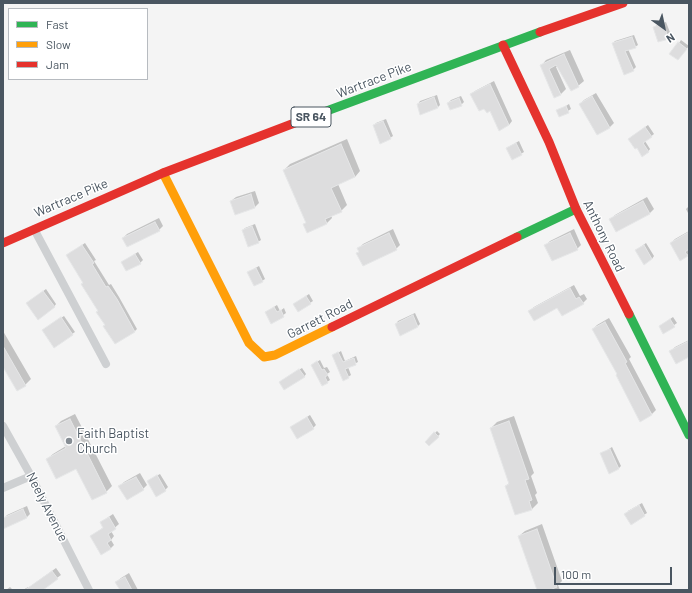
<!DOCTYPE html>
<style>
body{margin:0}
#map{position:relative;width:692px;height:593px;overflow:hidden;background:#f4f4f4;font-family:Barlow,sans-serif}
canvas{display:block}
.frame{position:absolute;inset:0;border:4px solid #4a5661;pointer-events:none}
.legend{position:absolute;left:8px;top:8px;width:140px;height:72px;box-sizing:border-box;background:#fff;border:1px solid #b7bbc0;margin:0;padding:5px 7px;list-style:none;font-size:12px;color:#4a5661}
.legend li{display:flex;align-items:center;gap:8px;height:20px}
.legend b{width:20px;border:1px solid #b7bbc0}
.north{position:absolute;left:644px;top:8px;width:40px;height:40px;-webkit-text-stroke:3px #fff;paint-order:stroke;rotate:147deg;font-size:11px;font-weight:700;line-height:16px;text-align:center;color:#4a5661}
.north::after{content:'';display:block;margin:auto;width:14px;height:18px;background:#4a5661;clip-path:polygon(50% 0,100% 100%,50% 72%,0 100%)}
.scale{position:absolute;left:554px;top:567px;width:118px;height:18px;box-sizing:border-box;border:2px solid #4a5661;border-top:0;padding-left:5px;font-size:12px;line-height:14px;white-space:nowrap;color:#4a5661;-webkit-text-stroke:3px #fff;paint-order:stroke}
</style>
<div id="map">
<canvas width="692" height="593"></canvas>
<div class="frame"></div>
<ul class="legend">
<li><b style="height:5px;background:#30b455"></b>Fast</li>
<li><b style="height:5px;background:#ff9f0a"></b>Slow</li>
<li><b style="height:5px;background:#e5322d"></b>Jam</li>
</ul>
<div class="north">N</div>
<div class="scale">100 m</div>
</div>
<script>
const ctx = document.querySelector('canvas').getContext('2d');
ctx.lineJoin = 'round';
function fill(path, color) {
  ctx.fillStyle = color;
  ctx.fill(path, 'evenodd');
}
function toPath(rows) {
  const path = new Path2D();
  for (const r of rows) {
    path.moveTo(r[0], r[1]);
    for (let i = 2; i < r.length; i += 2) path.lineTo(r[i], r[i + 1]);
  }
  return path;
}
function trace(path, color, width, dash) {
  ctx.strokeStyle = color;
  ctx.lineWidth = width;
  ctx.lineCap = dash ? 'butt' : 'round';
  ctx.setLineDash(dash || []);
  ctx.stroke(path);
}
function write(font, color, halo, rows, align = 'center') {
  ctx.font = font + ' Barlow,sans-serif';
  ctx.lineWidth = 3;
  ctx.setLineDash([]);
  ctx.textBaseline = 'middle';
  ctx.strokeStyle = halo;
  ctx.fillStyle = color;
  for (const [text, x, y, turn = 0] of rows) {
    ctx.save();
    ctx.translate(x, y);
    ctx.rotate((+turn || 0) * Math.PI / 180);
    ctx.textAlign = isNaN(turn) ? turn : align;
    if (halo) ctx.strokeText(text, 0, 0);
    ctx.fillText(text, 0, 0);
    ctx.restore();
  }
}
fill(toPath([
 [666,22,671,35,668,38,654,27,657,25],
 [634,35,638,45,635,47,628,49,636,67,633,70,613,43,615,41],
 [681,40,689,46,680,57,679,43],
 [570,50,584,81,578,86,558,67,556,67,566,89,561,94,541,66,546,60],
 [494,81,512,121,509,125,471,94,475,91],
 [596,93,614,123,610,127,598,134,580,104,584,100],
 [437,95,440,105,438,107,421,113,418,104,420,101],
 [461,96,464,102,461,105,448,103,451,100],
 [569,104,571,109,560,116,558,111],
 [386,119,393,136,390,138,374,126,376,123],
 [648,125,654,134,645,141,650,149,648,152,631,137],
 [347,139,360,171,355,177,338,184,347,205,341,211,331,215,332,218,327,223,308,232,304,224,307,222,284,170,290,164],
 [519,141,524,152,512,159,510,146],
 [255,191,259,203,255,207,236,214,231,201,236,197],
 [647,197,654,209,650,213,617,230,611,219,615,215],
 [689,206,689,213,688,213,686,209],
 [159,218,163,226,159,230,123,238,127,234],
 [255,224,261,240,258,242,243,230,245,228],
 [393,229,400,245,396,249,360,251,359,248,363,244],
 [574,229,581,245,577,249,546,245,550,241],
 [689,231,689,253,687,255,671,243,675,239],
 [85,243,96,260,94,261,109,285,111,284,119,297,137,329,135,331,106,325,84,283,67,255],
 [646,243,654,256,652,259,636,250],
 [138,252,143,260,140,263,122,262],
 [259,266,265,279,262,281,248,272],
 [574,285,580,296,584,294,587,299,583,303,529,311,534,307],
 [46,289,56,304,54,307,27,303],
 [309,294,313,301,310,303,294,304],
 [277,305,280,311,284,308,286,313,272,323,266,312],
 [415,313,420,324,418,326,396,324,398,321],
 [64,316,75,332,72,334,46,328],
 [673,317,677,323,664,332,660,326],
 [609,318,631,357,629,359,656,410,652,414,618,374,593,329,597,325],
 [3,331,31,379,25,385,3,365],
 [689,340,689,356,671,351,675,347],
 [341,351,345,361,356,356,358,362,348,367,351,375,344,380,333,356],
 [320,360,324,368,327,367,330,372,327,374,330,380,327,382,312,365],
 [302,368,306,374,304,377,283,380],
 [75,414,112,486,106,492,76,468,47,459,53,454,66,446,56,426,61,421],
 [310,415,316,425,313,428,291,427],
 [514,416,534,473,531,476,537,493,535,495,538,503,532,509,516,514,506,486,510,482,491,428,497,422],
 [437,431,440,434,429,445,426,442],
 [612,447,621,466,618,469,601,454],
 [140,473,147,485,143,489,120,486,124,482],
 [160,474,168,487,165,490,151,479],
 [642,503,647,513,631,523,628,511],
 [27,506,30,514,27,517,3,528,3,520,7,515],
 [113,514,119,524,111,531,114,536,111,540,114,545,110,549,91,536,104,527,101,522],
 [542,524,562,581,558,585,560,590,538,590,519,536,525,531],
 [56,568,61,575,40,590,23,590,28,587,28,588],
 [129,573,138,590,121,590,116,582,121,578],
 [10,587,13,590,6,590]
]), '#0003');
const building = toPath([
 [663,24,669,39,658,42,653,27,663,24],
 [632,37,636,48,625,51,634,71,624,75,612,43,632,37],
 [678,42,687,49,678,60,669,54,678,42],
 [564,54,579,87,571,91,556,65,549,69,561,95,554,98,540,65,564,54],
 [490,84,509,125,499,131,490,111,487,113,484,109,479,111,470,94,490,84],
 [592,96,610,128,597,135,579,104,592,96],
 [434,97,438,108,420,115,417,104,434,97],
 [459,98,462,106,450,110,447,103,459,98],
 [566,106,569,113,559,117,556,110,566,106],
 [383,121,391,139,380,144,373,125,383,121],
 [645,127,652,137,643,143,649,152,642,157,637,148,635,149,628,139,645,127],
 [516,143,522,155,512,160,506,148,516,143],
 [341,144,355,177,331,188,342,212,325,219,327,224,307,233,303,224,306,223,283,170,341,144],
 [251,194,255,208,235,215,230,201,251,194],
 [643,201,650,214,616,232,609,219,643,201],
 [155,222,160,231,127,247,122,238,155,222],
 [252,226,259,243,248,247,242,230,252,226],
 [689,232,689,249,685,252,688,256,680,261,670,243,689,232],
 [389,233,397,250,363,266,356,253,359,252,357,248,389,233],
 [570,233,578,250,552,261,544,245,570,233],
 [82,245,94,263,92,264,106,287,108,286,117,299,135,332,115,344,103,326,105,325,96,312,98,311,81,284,83,283,66,255,82,245],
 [644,245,652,259,644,265,635,250,644,245],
 [135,254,141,264,126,271,121,262,135,254],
 [256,268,263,282,254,286,247,272,256,268],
 [570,288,576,299,579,297,584,304,562,316,557,308,534,321,528,311,570,288],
 [43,291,55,307,38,320,26,303,43,291],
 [306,296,311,304,298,312,293,304,306,296],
 [274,307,277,312,281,310,284,317,271,324,265,312,274,307],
 [413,315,418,327,400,336,395,324,413,315],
 [61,317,73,335,54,348,42,330,61,317],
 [670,319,675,327,663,334,659,326,670,319],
 [605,322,627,362,625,363,652,415,640,422,616,375,617,374,592,329,605,322],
 [689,341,689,357,676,364,669,351,689,341],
 [3,346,26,386,17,391,3,367,3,346],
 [338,352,343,362,354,358,356,365,345,369,349,378,343,381,332,355,338,352],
 [317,361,322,370,324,369,328,375,325,377,328,383,322,386,311,365,317,361],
 [299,369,305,377,284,390,279,382,299,369],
 [307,417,314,429,297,439,290,427,307,417],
 [70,419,107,493,92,500,76,469,56,479,46,459,66,448,55,426,70,419],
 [509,421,529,479,525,480,532,500,529,501,532,510,515,515,505,486,509,484,490,428,509,421],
 [434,432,439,437,429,446,425,442,434,432],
 [610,449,619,469,609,474,600,453,610,449],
 [157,475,166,491,156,497,147,481,157,475],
 [136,477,144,490,127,500,118,486,136,477],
 [639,505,645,516,631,525,624,514,639,505],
 [23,509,27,518,3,529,3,518,23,509],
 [109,517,116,529,108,534,111,540,107,543,111,549,101,555,90,536,103,528,100,522,109,517],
 [537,529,557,587,552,589,553,590,537,590,518,536,537,529],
 [52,571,58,579,43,590,25,590,52,571],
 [125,577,132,590,120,590,115,582,125,577]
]);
fill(building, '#ddddde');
trace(building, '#e5e6e7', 1);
trace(toPath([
 [34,229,106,364],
 [3,426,31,476,89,590],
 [3,488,31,476]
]), '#ced0d2', 8);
trace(toPath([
 [305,119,540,32],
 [517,237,576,209],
 [629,314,689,435]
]), '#30b455', 9);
trace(toPath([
 [163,173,249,343,264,357,275,355,332,327]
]), '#ff9f0a', 9);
trace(toPath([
 [540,32,623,3],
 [503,45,549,142,576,209,629,314],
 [3,243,163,173,305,119],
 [332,327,517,237]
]), '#e5322d', 9);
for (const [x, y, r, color] of [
 [69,441,4,"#868d94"]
]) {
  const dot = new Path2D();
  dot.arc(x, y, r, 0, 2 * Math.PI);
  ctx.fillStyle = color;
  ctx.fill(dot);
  trace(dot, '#fff', 1.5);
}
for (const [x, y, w] of [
 [311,117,40]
]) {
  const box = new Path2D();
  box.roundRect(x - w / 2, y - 10, w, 20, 3);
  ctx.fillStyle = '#fff';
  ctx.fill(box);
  trace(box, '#4a5661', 1);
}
write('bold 12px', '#4a5661', null, [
 ["SR 64",311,117]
]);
write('13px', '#4a5661', '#fff', [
 ["Wartrace Pike",374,80,-21],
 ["Wartrace Pike",71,198,-23],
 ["Anthony Road",604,236,64],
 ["Garrett Road",320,319,-27],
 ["Neely Avenue",47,507,63]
]);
write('13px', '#4a5661', '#fff', [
 ["Faith Baptist",77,434],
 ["Church",77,449]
], 'left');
</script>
